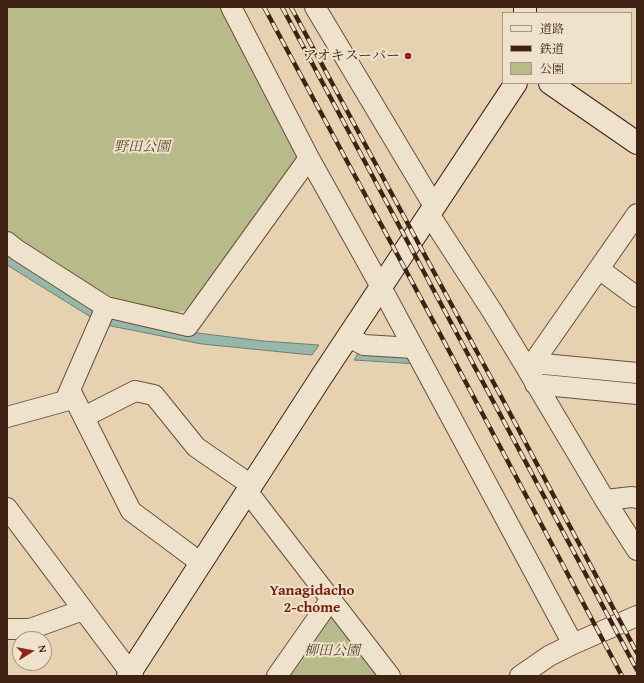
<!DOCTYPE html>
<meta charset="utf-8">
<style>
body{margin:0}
#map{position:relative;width:644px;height:683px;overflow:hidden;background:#e6d2b1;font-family:"Gentium Book Plus","Noto Serif JP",serif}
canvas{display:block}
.frame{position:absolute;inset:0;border:8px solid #3f2213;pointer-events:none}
.legend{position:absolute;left:502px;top:12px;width:130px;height:72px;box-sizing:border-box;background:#efe2cc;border:1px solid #a99582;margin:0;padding:5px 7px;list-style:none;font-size:12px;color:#3f2213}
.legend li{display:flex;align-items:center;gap:8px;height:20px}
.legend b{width:20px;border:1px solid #a99582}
.north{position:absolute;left:12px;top:631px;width:40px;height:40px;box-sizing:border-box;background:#efe2cc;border:1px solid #a99582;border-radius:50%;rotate:79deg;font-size:11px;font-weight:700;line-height:16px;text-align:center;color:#3f2213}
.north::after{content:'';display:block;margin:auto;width:14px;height:18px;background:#8f2418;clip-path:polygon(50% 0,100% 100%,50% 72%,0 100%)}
</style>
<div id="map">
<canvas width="644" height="683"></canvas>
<div class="frame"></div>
<ul class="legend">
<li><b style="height:5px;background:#efe2cc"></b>道路</li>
<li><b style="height:5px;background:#3f2213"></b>鉄道</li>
<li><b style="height:11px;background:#b7bb8a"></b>公園</li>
</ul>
<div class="north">N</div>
</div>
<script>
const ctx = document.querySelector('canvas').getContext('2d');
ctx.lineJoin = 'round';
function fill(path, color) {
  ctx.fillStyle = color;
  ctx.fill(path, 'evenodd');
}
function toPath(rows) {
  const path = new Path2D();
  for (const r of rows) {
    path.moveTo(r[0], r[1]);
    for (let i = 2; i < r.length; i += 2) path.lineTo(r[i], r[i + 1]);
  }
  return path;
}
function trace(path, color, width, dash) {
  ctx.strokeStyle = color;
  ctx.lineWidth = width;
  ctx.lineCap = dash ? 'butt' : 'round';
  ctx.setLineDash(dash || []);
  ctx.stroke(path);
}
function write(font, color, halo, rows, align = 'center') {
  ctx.font = font + ' "Gentium Book Plus","Noto Serif JP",serif';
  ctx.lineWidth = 4;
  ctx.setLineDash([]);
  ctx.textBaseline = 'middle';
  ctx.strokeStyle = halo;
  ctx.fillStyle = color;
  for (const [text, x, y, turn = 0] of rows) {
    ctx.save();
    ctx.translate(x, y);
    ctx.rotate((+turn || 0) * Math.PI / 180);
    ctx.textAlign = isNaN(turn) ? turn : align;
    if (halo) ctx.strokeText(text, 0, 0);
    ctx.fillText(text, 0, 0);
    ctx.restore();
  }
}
fill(toPath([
 [7,7,220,7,298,155,295,168,186,310,176,313,117,299,104,293,21,243,7,232],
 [326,616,338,617,382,676,286,676]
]), '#b7bb8a');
const water = toPath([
 [7,254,189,332,263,341,319,345,312,355,202,344,106,325,94,319,7,265,7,254],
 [362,347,409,350,417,364,354,360,362,347]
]);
fill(water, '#96b8ab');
trace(water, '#737c6e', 1);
const street = toPath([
 [231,7,309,158,381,287,573,644],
 [315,7,434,206],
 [429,214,492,311,523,362,605,500,637,550],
 [7,242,17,250,106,307,188,326,309,158],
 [599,269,637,297],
 [348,337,364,345,413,348],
 [523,362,533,363,637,214],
 [533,363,637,373],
 [535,384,637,394],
 [70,390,131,511,201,563],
 [7,417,65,401,106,307],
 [84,417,135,391,154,395,196,447,251,485],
 [247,491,390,676],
 [605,500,632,497,637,498],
 [7,508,133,676],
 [7,629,30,629,83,610],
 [277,676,331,599],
 [520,676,549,656,573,644,637,616]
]);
const secondary = toPath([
 [525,7,525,13],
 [550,83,637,143],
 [128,676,320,379,516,83]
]);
trace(street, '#694e3a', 22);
trace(secondary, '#3f2213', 24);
trace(street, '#efe2cc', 20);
trace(secondary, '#efe2cc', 22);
const rail = toPath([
 [264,7,439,332,622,676],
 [282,7,637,670],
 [291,7,504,402,637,653]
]);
trace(rail, '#3f2213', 4.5);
trace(rail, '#efe2cc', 3, [9]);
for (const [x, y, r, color] of [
 [408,56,4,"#8f2418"]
]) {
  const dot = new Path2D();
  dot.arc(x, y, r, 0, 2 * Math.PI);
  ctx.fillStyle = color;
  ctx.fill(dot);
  trace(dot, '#efe2cc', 1.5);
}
write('14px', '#3f2213', '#efe2cc', [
 ["アオキスーパー",400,56]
], 'right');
write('italic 14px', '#5d4831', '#efe2cc', [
 ["野田公園",142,147],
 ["柳田公園",332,651]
]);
write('bold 15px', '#7a1f14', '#efe2cc', [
 ["Yanagidacho",312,591],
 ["2-chome",312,608]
]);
</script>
